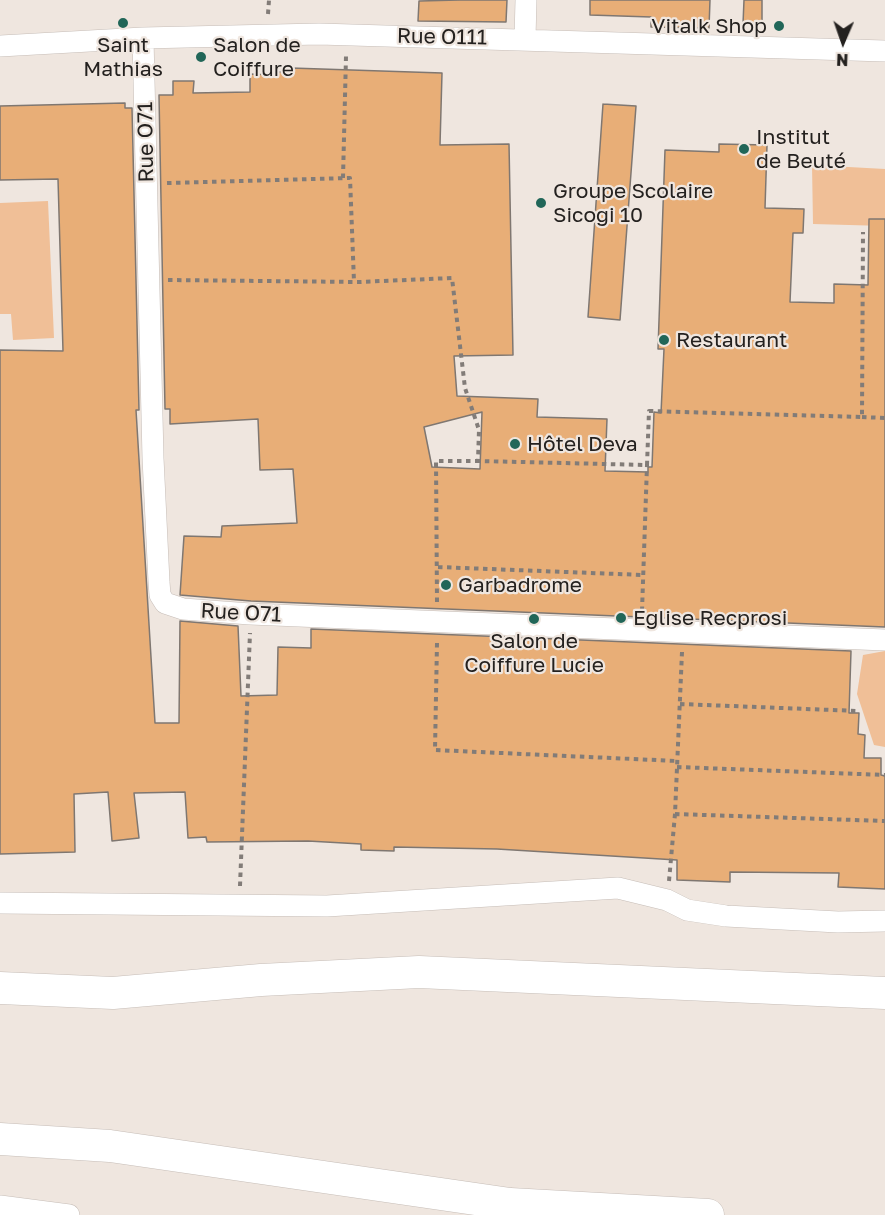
<!DOCTYPE html>
<meta charset="utf-8">
<style>
body{margin:0}
#map{position:relative;width:885px;height:1215px;overflow:hidden;background:#efe6df;font-family:"Golos Text",sans-serif}
canvas{display:block}
.north{position:absolute;left:813px;top:12px;width:60px;height:60px;-webkit-text-stroke:4px #efe6df;paint-order:stroke;rotate:182deg;font-size:16px;font-weight:700;line-height:24px;text-align:center;color:#24211f}
.north::after{content:'';display:block;margin:auto;width:21px;height:27px;background:#24211f;clip-path:polygon(50% 0,100% 100%,50% 72%,0 100%)}
</style>
<div id="map">
<canvas width="885" height="1215"></canvas>
<div class="north">N</div>
</div>
<script>
const ctx = document.querySelector('canvas').getContext('2d');
ctx.lineJoin = 'round';
function fill(path, color) {
  ctx.fillStyle = color;
  ctx.fill(path, 'evenodd');
}
function toPath(rows) {
  const path = new Path2D();
  for (const r of rows) {
    path.moveTo(r[0], r[1]);
    for (let i = 2; i < r.length; i += 2) path.lineTo(r[i], r[i + 1]);
  }
  return path;
}
function trace(path, color, width, dash) {
  ctx.strokeStyle = color;
  ctx.lineWidth = width;
  ctx.lineCap = dash ? 'butt' : 'round';
  ctx.setLineDash(dash || []);
  ctx.stroke(path);
}
function write(font, color, halo, rows, align = 'center') {
  ctx.font = font + ' "Golos Text",sans-serif';
  ctx.lineWidth = 4.5;
  ctx.setLineDash([]);
  ctx.textBaseline = 'middle';
  ctx.strokeStyle = halo;
  ctx.fillStyle = color;
  for (const [text, x, y, turn = 0] of rows) {
    ctx.save();
    ctx.translate(x, y);
    ctx.rotate((+turn || 0) * Math.PI / 180);
    ctx.textAlign = isNaN(turn) ? turn : align;
    if (halo) ctx.strokeText(text, 0, 0);
    ctx.fillText(text, 0, 0);
    ctx.restore();
  }
}
fill(toPath([
 [812,165,885,169,885,226,813,224],
 [48,201,54,338,13,340,11,314,0,314,0,203],
 [885,651,885,747,874,745,857,694,863,655]
]), '#f0bf97');
const building = toPath([
 [459,0,507,0,506,22,418,21,419,1,459,0],
 [590,0,710,0,709,28,651,27,651,17,590,15,590,0],
 [744,0,762,0,762,24,743,24,744,0],
 [291,68,442,73,440,145,509,144,513,355,454,356,457,396,538,399,537,417,607,419,605,471,648,472,648,467,652,467,654,412,661,413,664,349,658,349,665,150,719,152,719,144,767,145,765,208,804,209,803,233,793,233,790,302,834,303,834,284,868,285,869,219,885,219,885,627,251,601,180,595,184,536,221,537,222,526,297,523,293,469,260,470,258,419,170,424,170,409,165,409,159,95,173,95,173,81,194,81,193,93,250,92,250,74,278,75,278,72,291,72,291,68],
 [482,412,480,469,432,467,424,427,482,412],
 [125,103,125,108,132,108,139,410,136,410,155,723,179,723,180,621,238,626,241,696,277,695,278,647,311,648,311,629,851,651,849,713,859,713,858,734,865,735,864,758,881,758,881,775,885,776,885,889,838,887,839,873,730,872,730,882,677,880,677,860,497,849,394,847,394,851,361,850,361,844,308,841,207,842,206,837,188,838,185,792,134,793,139,838,112,841,108,792,74,794,75,852,0,854,0,350,63,351,58,179,0,180,0,106,125,103],
 [603,104,636,106,620,320,588,317,603,104]
]);
fill(building, '#e8ae77');
trace(building, '#7f7771', 1.5);
const minor = toPath([
 [143,38,153,458,159,582,160,595,165,603,183,609,250,614,885,640],
 [525,38,526,0],
 [0,46,143,38,319,34,885,51],
 [0,903,327,906,618,888,667,900,687,910,726,916,838,922,885,921],
 [0,1206,69,1215]
]);
const highway = toPath([
 [0,988,113,993,261,980,419,972,885,993],
 [0,1139,110,1146,510,1204,708,1215]
]);
trace(minor, '#c6bdb7', 22);
trace(highway, '#c6bdb7', 33);
trace(toPath([
 [268,14,269,0],
 [343,178,346,56],
 [167,183,350,178,354,282],
 [168,280,359,282,452,278,465,388,479,430,478,461,647,465,649,411,862,417,863,232],
 [862,417,885,418],
 [438,567,643,575],
 [437,602,436,461,478,461],
 [642,611,647,465],
 [437,643,435,750,677,761],
 [680,704,858,711],
 [677,767,885,775],
 [675,814,885,821],
 [669,881,675,814,682,652],
 [240,886,250,633]
]), '#827c78', 4, [4.5, 4.5]);
trace(minor, '#fff', 21);
trace(highway, '#fff', 32);
for (const [x, y, r, color] of [
 [123,23,6,"#216658"],
 [779,26,6,"#216658"],
 [201,57,6,"#216658"],
 [744,149,6,"#216658"],
 [541,203,6,"#216658"],
 [664,340,6,"#216658"],
 [515,444,6,"#216658"],
 [446,585,6,"#216658"],
 [621,618,6,"#216658"],
 [534,619,6,"#216658"]
]) {
  const dot = new Path2D();
  dot.arc(x, y, r, 0, 2 * Math.PI);
  ctx.fillStyle = color;
  ctx.fill(dot);
  trace(dot, '#efe6df', 2);
}
write('21px', '#24211f', '#efe6df', [
 ["Vitalk Shop",767,26,"right"],
 ["Saint",123,45,"center"],
 ["Mathias",123,69,"center"],
 ["Salon de",213,45],
 ["Coiffure",213,69],
 ["Institut",756,137],
 ["de Beuté",756,161],
 ["Groupe Scolaire",553,191],
 ["Sicogi 10",553,215],
 ["Restaurant",676,340],
 ["Hôtel Deva",527,444],
 ["Garbadrome",458,585],
 ["Eglise Recprosi",633,618],
 ["Salon de",534,641,"center"],
 ["Coiffure Lucie",534,665,"center"]
], 'left');
write('21px', '#24211f', '#efe6df', [
 ["Rue O111",442,37,1],
 ["Rue O71",146,142,-91],
 ["Rue O71",241,613,3]
]);
</script>
